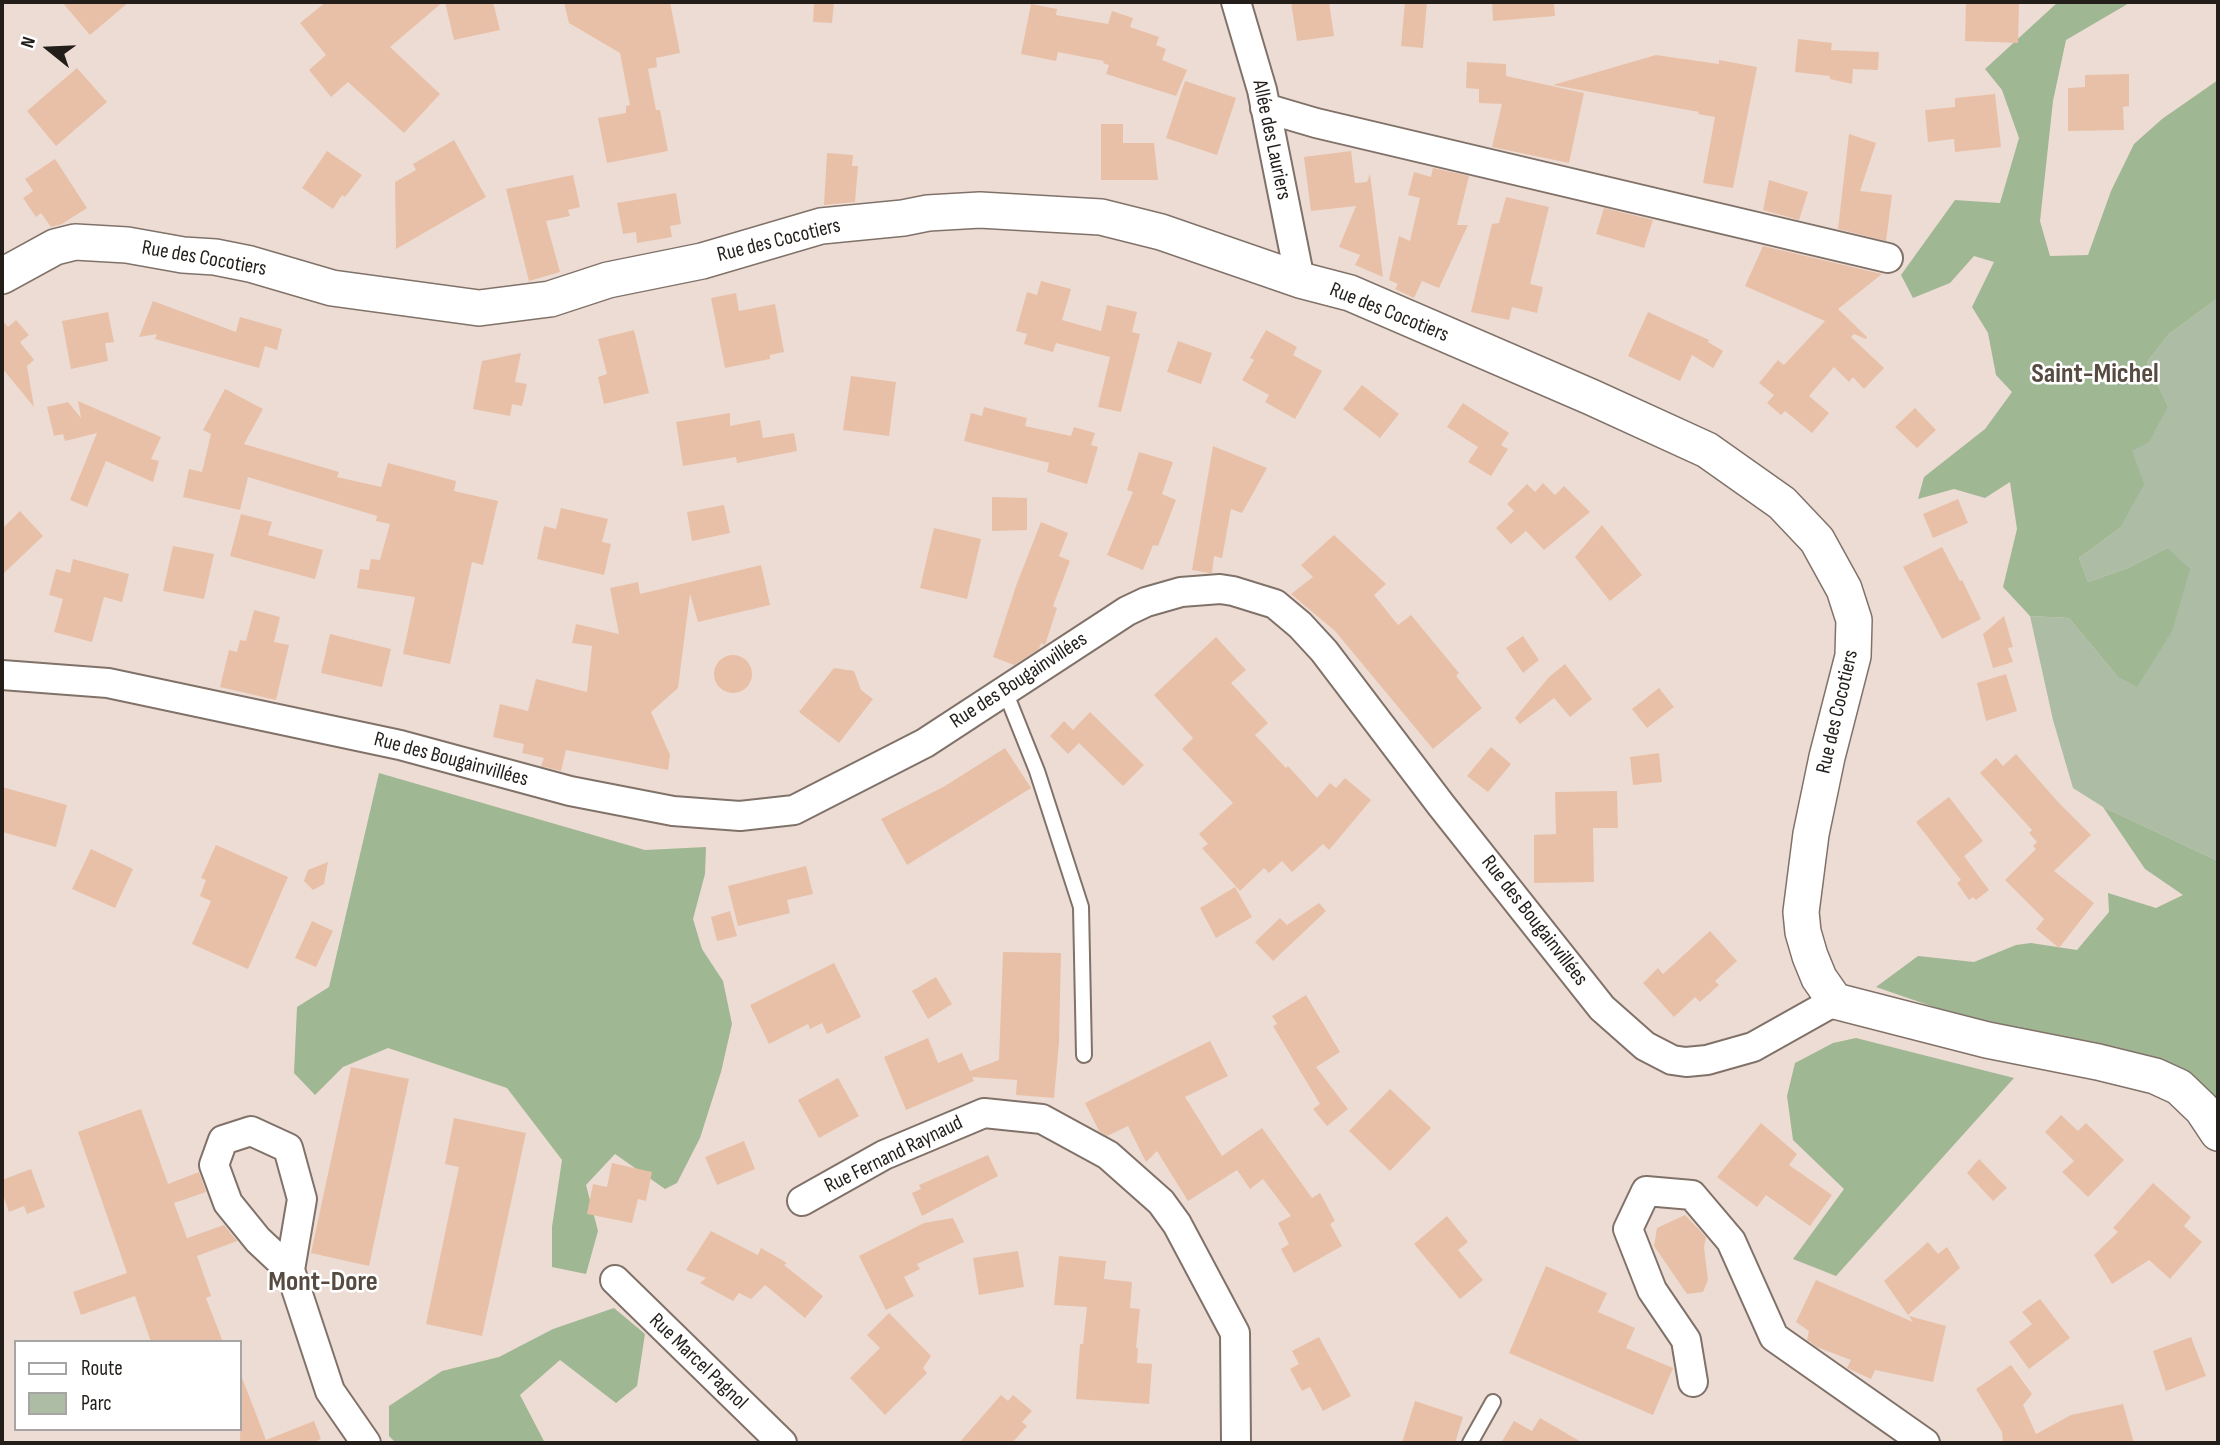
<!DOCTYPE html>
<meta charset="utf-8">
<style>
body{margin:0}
#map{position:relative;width:2220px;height:1445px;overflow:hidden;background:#eddcd3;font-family:"Sofia Sans Condensed",sans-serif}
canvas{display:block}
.frame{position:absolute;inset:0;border:4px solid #231e1a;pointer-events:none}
.legend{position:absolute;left:14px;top:1340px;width:228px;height:91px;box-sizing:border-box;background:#fff;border:2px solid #a7a5a3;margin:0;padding:9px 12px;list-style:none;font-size:21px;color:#231e1a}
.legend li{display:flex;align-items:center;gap:14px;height:35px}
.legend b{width:35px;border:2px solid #a7a5a3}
.north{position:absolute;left:14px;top:14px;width:70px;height:70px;-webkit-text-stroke:5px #fff;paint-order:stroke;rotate:288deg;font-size:19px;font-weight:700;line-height:28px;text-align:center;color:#231e1a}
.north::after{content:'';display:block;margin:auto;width:24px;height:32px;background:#231e1a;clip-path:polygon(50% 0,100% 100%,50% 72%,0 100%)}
</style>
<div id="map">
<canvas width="2220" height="1445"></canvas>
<div class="frame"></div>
<ul class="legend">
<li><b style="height:9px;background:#fff"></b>Route</li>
<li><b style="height:19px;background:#adbca5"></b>Parc</li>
</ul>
<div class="north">N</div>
</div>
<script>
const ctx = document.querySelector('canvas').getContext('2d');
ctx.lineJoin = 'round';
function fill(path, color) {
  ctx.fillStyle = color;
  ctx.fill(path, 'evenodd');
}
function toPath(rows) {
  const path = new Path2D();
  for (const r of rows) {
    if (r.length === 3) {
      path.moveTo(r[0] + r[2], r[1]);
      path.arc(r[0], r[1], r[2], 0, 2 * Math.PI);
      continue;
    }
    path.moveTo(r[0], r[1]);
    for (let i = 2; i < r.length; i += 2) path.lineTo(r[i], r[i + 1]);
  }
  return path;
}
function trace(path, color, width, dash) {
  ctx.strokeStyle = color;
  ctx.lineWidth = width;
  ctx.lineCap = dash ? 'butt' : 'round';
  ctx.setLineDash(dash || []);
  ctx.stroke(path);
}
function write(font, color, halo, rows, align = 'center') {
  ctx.font = font + ' "Sofia Sans Condensed",sans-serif';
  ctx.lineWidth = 5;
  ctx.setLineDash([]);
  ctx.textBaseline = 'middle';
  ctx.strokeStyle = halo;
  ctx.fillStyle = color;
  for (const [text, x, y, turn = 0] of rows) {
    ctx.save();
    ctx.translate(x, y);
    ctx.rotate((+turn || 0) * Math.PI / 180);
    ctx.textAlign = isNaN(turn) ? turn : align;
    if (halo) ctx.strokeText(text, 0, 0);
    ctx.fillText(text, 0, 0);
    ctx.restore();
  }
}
fill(toPath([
 [2218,298,2218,861,2103,807,2073,788,2053,720,2030,616,2069,618,2117,676,2167,548,2128,568,2088,582,2079,558,2120,528,2132,451,2168,406,2147,362,2169,334]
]), '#adbca5');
fill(toPath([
 [2058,2,2131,2,2066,40,2053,101,2040,221,2050,256,2088,255,2111,191,2134,144,2162,119,2218,80,2218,298,2169,334,2147,362,2168,406,2149,442,2132,451,2144,484,2120,528,2079,558,2088,582,2128,568,2167,548,2190,569,2172,631,2137,687,2117,676,2069,618,2030,616,2003,587,2017,529,2010,482,1985,498,1954,489,1918,499,1924,477,1985,429,2012,392,1996,375,1988,333,1972,307,1994,262,1974,256,1950,283,1913,298,1901,275,1955,200,2000,203,2019,138,2002,90,1985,69],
 [379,773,645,850,706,847,705,874,693,919,702,949,723,981,732,1024,721,1072,700,1138,677,1183,665,1189,615,1154,586,1185,598,1231,586,1274,552,1267,552,1227,562,1160,507,1088,388,1048,343,1067,315,1095,294,1073,297,1007,329,987],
 [2103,807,2218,861,2218,1105,1876,987,1918,956,1974,962,2016,945,2031,943,2077,950,2109,912,2108,893,2156,908,2183,895,2145,869],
 [1856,1038,2014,1078,1836,1276,1793,1259,1844,1189,1793,1140,1787,1096,1795,1063,1833,1043],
 [614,1308,645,1334,637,1386,616,1403,560,1360,520,1395,545,1443,396,1443,389,1436,389,1406,442,1371,499,1357,553,1329]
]), '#a0b793');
fill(toPath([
 [62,2,129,2,90,35],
 [326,2,443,2,390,47,440,94,404,133,348,82,331,97,309,70,326,55,300,23],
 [445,2,493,2,500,30,454,40],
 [564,2,670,2,680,53,656,58,657,67,648,69,656,110,660,110,668,151,607,163,598,118,626,113,626,106,630,105,620,53,569,23],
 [814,2,834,2,832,23,813,22],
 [1291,2,1329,2,1334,36,1297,41],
 [1405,2,1427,2,1423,48,1401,46],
 [1492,2,1554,2,1555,16,1493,21],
 [1966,2,2019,2,2018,43,1965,41],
 [1031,4,1057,9,1056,15,1108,24,1112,11,1133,18,1130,27,1159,37,1156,45,1166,49,1162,60,1187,70,1176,96,1106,74,1109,65,1103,63,1104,61,1058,52,1056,61,1021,54],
 [1798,39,1832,43,1831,50,1879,52,1878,70,1853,69,1852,84,1830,79,1830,76,1795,72],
 [1656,55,1719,64,1719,60,1757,67,1733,188,1703,183,1715,117,1698,114,1699,112,1553,85],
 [1467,62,1506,64,1506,76,1584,93,1569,163,1492,147,1502,104,1479,103,1479,89,1466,88],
 [77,68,107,102,56,146,27,111],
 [2129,74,2129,106,2123,107,2124,130,2068,131,2068,88,2085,87,2085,75],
 [1185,81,1236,98,1217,155,1166,138],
 [1995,94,2001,147,1955,152,1954,139,1928,142,1925,110,1955,107,1955,98],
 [1101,124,1123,124,1123,143,1154,143,1158,180,1101,180],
 [1849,134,1876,143,1860,191,1892,195,1886,241,1838,229],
 [454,140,486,197,396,249,395,182,416,170,413,164],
 [327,151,362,175,345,197,342,195,333,209,302,188],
 [1351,151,1355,183,1367,182,1370,174,1383,277,1355,265,1360,255,1339,247,1356,206,1311,211,1304,157],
 [827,153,853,155,852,166,858,166,855,202,824,205],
 [55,159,87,208,62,224,51,227,41,213,36,217,23,198,33,191,25,179],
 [1433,168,1469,176,1457,225,1468,225,1439,288,1422,281,1414,298,1395,289,1398,284,1389,280,1399,236,1410,241,1420,198,1408,195,1414,172,1431,177],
 [573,175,580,207,568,210,570,216,546,221,560,272,529,281,506,189],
 [1769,180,1808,192,1799,220,1763,210],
 [676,193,681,224,670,226,672,237,637,243,636,232,623,234,617,203],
 [1506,197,1549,207,1530,284,1543,287,1537,313,1512,307,1509,320,1471,312,1492,224,1499,223],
 [1604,208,1653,220,1644,248,1596,234],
 [1763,246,1882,274,1838,309,1867,337,1866,339,1854,334,1851,337,1884,368,1864,389,1853,377,1849,382,1834,367,1809,396,1829,413,1812,433,1785,411,1781,415,1767,403,1774,395,1759,383,1778,360,1784,365,1825,321,1745,286],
 [1041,281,1071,289,1062,320,1101,331,1107,305,1137,312,1132,332,1140,334,1121,412,1098,407,1110,357,1056,343,1053,352,1024,344,1027,334,1016,331,1027,292,1037,295],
 [736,293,739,311,775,304,784,352,770,355,770,359,725,368,711,298],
 [153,301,236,332,240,317,282,329,277,350,265,346,259,368,155,339,157,334,139,337],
 [108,312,114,342,105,343,108,361,71,369,62,321],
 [1648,312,1709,340,1708,342,1723,351,1713,368,1692,355,1680,381,1628,356],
 [2,320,8,327,16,320,29,335,20,342,34,360,27,366,34,407,2,368],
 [634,330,649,393,604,404,598,377,607,374,598,339],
 [1266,330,1297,347,1293,355,1322,371,1295,419,1265,402,1269,395,1242,380,1254,360,1250,358],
 [1178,341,1212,353,1201,384,1167,372],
 [521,353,515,382,527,384,522,406,512,404,510,416,473,409,482,361],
 [851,376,896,382,889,436,843,430],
 [1362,385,1399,414,1380,438,1343,409],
 [225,389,263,409,244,444,339,472,337,477,381,487,388,463,456,481,454,491,498,501,483,565,472,562,450,664,403,654,415,597,357,588,360,569,369,570,371,559,380,560,390,524,376,521,377,516,248,477,240,510,183,497,189,469,202,472,211,434,203,430],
 [78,401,161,437,151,459,159,461,153,482,106,461,87,507,70,500,97,433,65,441,63,434,54,436,47,407,68,402,81,418],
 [1463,403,1509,433,1501,445,1508,449,1491,476,1468,462,1478,447,1447,427],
 [984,407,1027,418,1025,426,1071,436,1074,427,1095,433,1091,445,1098,447,1087,484,1047,472,1049,463,964,441,971,413,982,416],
 [1915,408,1936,430,1917,448,1895,427],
 [730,413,730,426,760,420,763,438,794,433,797,451,737,463,736,457,683,466,676,422],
 [1213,446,1267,468,1242,513,1231,509,1222,558,1214,556,1212,573,1209,573,1192,570],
 [1139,452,1173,462,1162,494,1176,500,1158,546,1153,545,1143,570,1107,555,1133,492,1127,490],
 [1543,483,1555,495,1564,486,1590,512,1544,550,1526,531,1511,544,1496,528,1514,511,1507,504,1527,484,1535,492],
 [992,497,1027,498,1027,530,992,531],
 [1958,499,1968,523,1933,538,1923,514],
 [724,505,730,533,692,541,687,512],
 [561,508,608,519,602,542,611,544,604,575,537,559,544,526,556,529],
 [20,511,43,536,2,575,2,529],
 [241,514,272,522,268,535,323,550,315,579,230,556],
 [1041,522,1068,533,1059,556,1070,561,1053,606,1057,608,1045,645,1041,643,1039,649,1014,665,993,657,1016,586],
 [1602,525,1642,575,1610,601,1575,557],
 [934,528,981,539,967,599,920,588],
 [1334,535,1386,584,1374,595,1398,625,1411,615,1459,673,1456,676,1482,708,1433,749,1335,631,1291,594,1313,577,1301,565],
 [173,546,214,554,204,599,163,591],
 [1942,547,1960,581,1962,580,1981,619,1942,639,1903,567],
 [73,559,129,574,122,602,104,597,92,642,54,632,63,599,49,595,56,569,70,573],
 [761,565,770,605,698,622,690,594,678,688,651,712,670,755,668,770,566,750,561,771,541,766,544,758,522,753,524,744,493,737,500,704,528,711,536,679,587,692,592,646,572,643,576,624,619,634,610,588,638,582,640,594],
 [254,610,280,617,274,642,289,645,276,700,220,687,229,650,237,652,240,640,246,641],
 [2004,616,2013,647,2008,648,2013,662,1993,668,1983,634],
 [330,634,391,649,382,687,321,673],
 [1523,636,1539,660,1523,673,1506,648],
 [1216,637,1246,670,1231,683,1268,723,1255,735,1286,768,1288,766,1317,798,1330,783,1336,788,1345,778,1371,800,1329,850,1323,844,1292,872,1282,861,1269,873,1264,868,1240,891,1202,848,1208,844,1199,834,1233,803,1182,749,1193,738,1154,695],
 [733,674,19],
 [1565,664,1592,699,1570,717,1554,698,1520,724,1515,718,1549,677],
 [834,668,854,671,861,690,873,699,839,743,799,712],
 [2006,674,2017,711,1986,721,1977,683],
 [1659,688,1674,707,1647,728,1632,709],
 [1090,712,1144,765,1123,786,1079,743,1068,754,1050,736,1064,721,1073,730],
 [1491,747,1511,764,1488,792,1467,776],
 [1005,748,1031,788,907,865,881,819,945,786],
 [1659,753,1662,782,1633,785,1630,757],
 [2016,754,2057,801,2091,835,2054,871,2094,903,2059,948,2036,929,2044,919,2005,880,2036,849,2033,846,2037,842,2029,833,2032,830,1980,773,1996,758,2003,766],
 [2,787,67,805,56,847,2,832],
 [1617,791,1618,828,1593,828,1594,882,1534,883,1534,835,1556,834,1555,792],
 [1949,797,1983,841,1964,856,1989,890,1976,900,1973,897,1969,900,1957,883,1961,880,1916,822],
 [216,845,288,877,248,969,192,944,211,901,200,896,206,880,201,878],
 [91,849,133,869,115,908,72,889],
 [328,862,324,884,313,890,304,881,308,870],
 [806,866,813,894,787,900,790,913,738,926,728,886],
 [1235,887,1252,917,1216,938,1200,908],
 [1319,903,1326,911,1273,961,1255,942,1280,918,1287,925],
 [730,911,737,936,717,941,711,917],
 [312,921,333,931,316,967,295,958],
 [1710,931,1737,961,1715,981,1719,985,1700,1002,1695,997,1674,1017,1643,983,1658,968,1663,974],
 [1003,952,1061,953,1059,1042,1054,1098,1016,1095,1017,1080,972,1077,974,1081,906,1110,884,1057,928,1038,938,1063,962,1053,970,1071,999,1060],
 [834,963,861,1017,827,1034,822,1023,810,1029,808,1024,769,1044,750,1005],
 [936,977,952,1004,928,1019,912,991],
 [1306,995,1340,1052,1316,1067,1348,1109,1327,1126,1313,1109,1320,1104,1273,1026,1277,1024,1272,1016],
 [1210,1041,1228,1076,1185,1097,1222,1156,1262,1128,1312,1198,1320,1193,1335,1221,1330,1224,1342,1246,1294,1273,1281,1249,1289,1244,1278,1223,1291,1216,1263,1179,1250,1189,1237,1170,1188,1201,1157,1151,1146,1162,1128,1126,1107,1136,1099,1131,1085,1103],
 [351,1067,409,1079,369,1266,311,1253],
 [838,1078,859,1116,819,1138,798,1100],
 [1390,1089,1431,1128,1390,1171,1349,1131],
 [141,1109,168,1184,199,1172,206,1192,174,1203,187,1238,224,1225,237,1241,197,1256,211,1296,206,1298,223,1342,151,1342,135,1296,81,1315,73,1292,127,1273,78,1132],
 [2061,1115,2078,1131,2086,1123,2124,1160,2088,1197,2062,1172,2074,1161,2045,1132],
 [454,1118,526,1133,482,1336,426,1324,459,1167,445,1164],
 [1761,1123,1797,1154,1789,1165,1832,1195,1810,1226,1766,1195,1757,1207,1717,1177],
 [744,1141,755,1169,717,1185,705,1157],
 [988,1155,998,1176,922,1216,912,1193,921,1189,919,1185],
 [1979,1159,2007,1188,1993,1201,1967,1173],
 [612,1163,652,1172,646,1201,638,1199,632,1223,587,1214,593,1184,607,1187],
 [31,1169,45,1207,27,1214,24,1206,9,1212,2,1192,2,1180],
 [2153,1183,2191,1217,2184,1226,2202,1242,2170,1279,2149,1260,2112,1284,2094,1255,2118,1232,2113,1228],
 [1685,1215,1706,1237,1704,1247,1708,1280,1703,1292,1687,1294,1654,1246,1657,1228],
 [1447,1216,1468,1242,1458,1250,1483,1280,1460,1299,1414,1244],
 [953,1218,964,1242,917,1264,920,1269,904,1277,914,1296,886,1310,859,1256,924,1223],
 [711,1231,758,1255,761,1248,787,1263,784,1265,823,1296,805,1318,765,1285,751,1299,739,1293,733,1301,700,1283,706,1278,686,1270],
 [1928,1242,1938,1254,1947,1247,1960,1268,1908,1315,1884,1281],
 [1018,1251,1024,1287,979,1295,973,1258],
 [1059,1256,1106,1261,1104,1279,1132,1282,1130,1308,1140,1309,1136,1348,1138,1348,1137,1363,1152,1364,1149,1404,1076,1399,1080,1344,1083,1344,1087,1307,1054,1305],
 [1546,1266,1607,1293,1598,1312,1635,1328,1626,1348,1673,1368,1653,1415,1509,1353],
 [1816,1280,1913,1322,1909,1316,1946,1326,1933,1382,1875,1370,1871,1379,1847,1368,1851,1360,1817,1347,1807,1340,1809,1331,1796,1322],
 [2040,1299,2070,1338,2029,1369,2009,1342,2032,1324,2022,1312],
 [889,1313,931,1356,923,1368,927,1373,885,1415,850,1378,880,1348,867,1335],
 [1319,1337,1351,1396,1323,1411,1310,1387,1302,1391,1290,1369,1299,1364,1292,1351],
 [2191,1337,2206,1376,2166,1391,2153,1351],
 [2011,1365,2032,1394,2023,1405,2036,1434,2071,1415,2123,1404,2134,1443,2003,1443,2002,1432,1976,1389],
 [241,1375,266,1440,314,1421,321,1439,311,1443,240,1443],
 [1001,1395,1008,1401,1013,1395,1032,1411,1022,1422,1027,1426,1012,1443,959,1443],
 [1415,1401,1463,1417,1455,1443,1402,1443],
 [1540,1418,1583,1443,1501,1443,1514,1421,1532,1431]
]), '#e8c0a8');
const service = toPath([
 [1005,691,1037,771,1081,907,1084,1055],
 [1470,1443,1493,1402]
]);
const minor = toPath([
 [1236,2,1262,90,1300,280],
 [1265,108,1316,123,1888,258],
 [2,675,108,683,400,745,570,791,673,811,740,816,794,810,925,743,1127,611,1146,602,1181,592,1220,589,1233,591,1275,604,1300,625,1324,651,1441,805,1602,1008,1645,1046,1672,1060,1686,1062,1707,1060,1753,1047,1835,1001],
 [802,1201,884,1155,984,1113,1042,1119,1108,1155,1161,1202,1177,1224,1235,1333,1236,1443],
 [290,1270,302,1199,288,1148,251,1131,223,1140,214,1165,228,1203,258,1240,290,1270,330,1391,366,1443],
 [615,1280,782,1443],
 [1693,1382,1686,1340,1652,1290,1628,1229,1646,1191,1692,1195,1731,1241,1774,1337,1925,1443]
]);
const tertiary = toPath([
 [2,276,55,247,75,242,127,245,183,255,215,257,250,264,332,288,479,308,550,299,608,280,702,261,821,226,903,218,928,213,980,210,1101,217,1161,232,1300,280,1350,293,1591,397,1707,450,1782,503,1817,540,1844,589,1854,620,1853,656,1827,757,1811,834,1801,912,1803,932,1810,956,1819,978,1835,1001,1987,1040,2098,1062,2155,1076,2179,1087,2202,1109,2218,1133]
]);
trace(service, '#817269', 18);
trace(minor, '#817269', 32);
trace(tertiary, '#817269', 38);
trace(service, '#fff', 14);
trace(minor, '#fff', 28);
trace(tertiary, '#fff', 35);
write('21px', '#231e1a', '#fff', [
 ["Allée des Lauriers",1271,140,78],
 ["Rue des Cocotiers",779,241,-14],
 ["Rue des Cocotiers",204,259,10],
 ["Rue des Cocotiers",1389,313,22],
 ["Rue des Bougainvillées",1019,681,-33],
 ["Rue des Cocotiers",1838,712,-77],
 ["Rue des Bougainvillées",451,760,15],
 ["Rue des Bougainvillées",1534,921,52],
 ["Rue Fernand Raynaud",894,1155,-26],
 ["Rue Marcel Pagnol",698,1362,44]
]);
write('bold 28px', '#574a41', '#fff', [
 ["Saint-Michel",2095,375],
 ["Mont-Dore",323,1283]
]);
</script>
